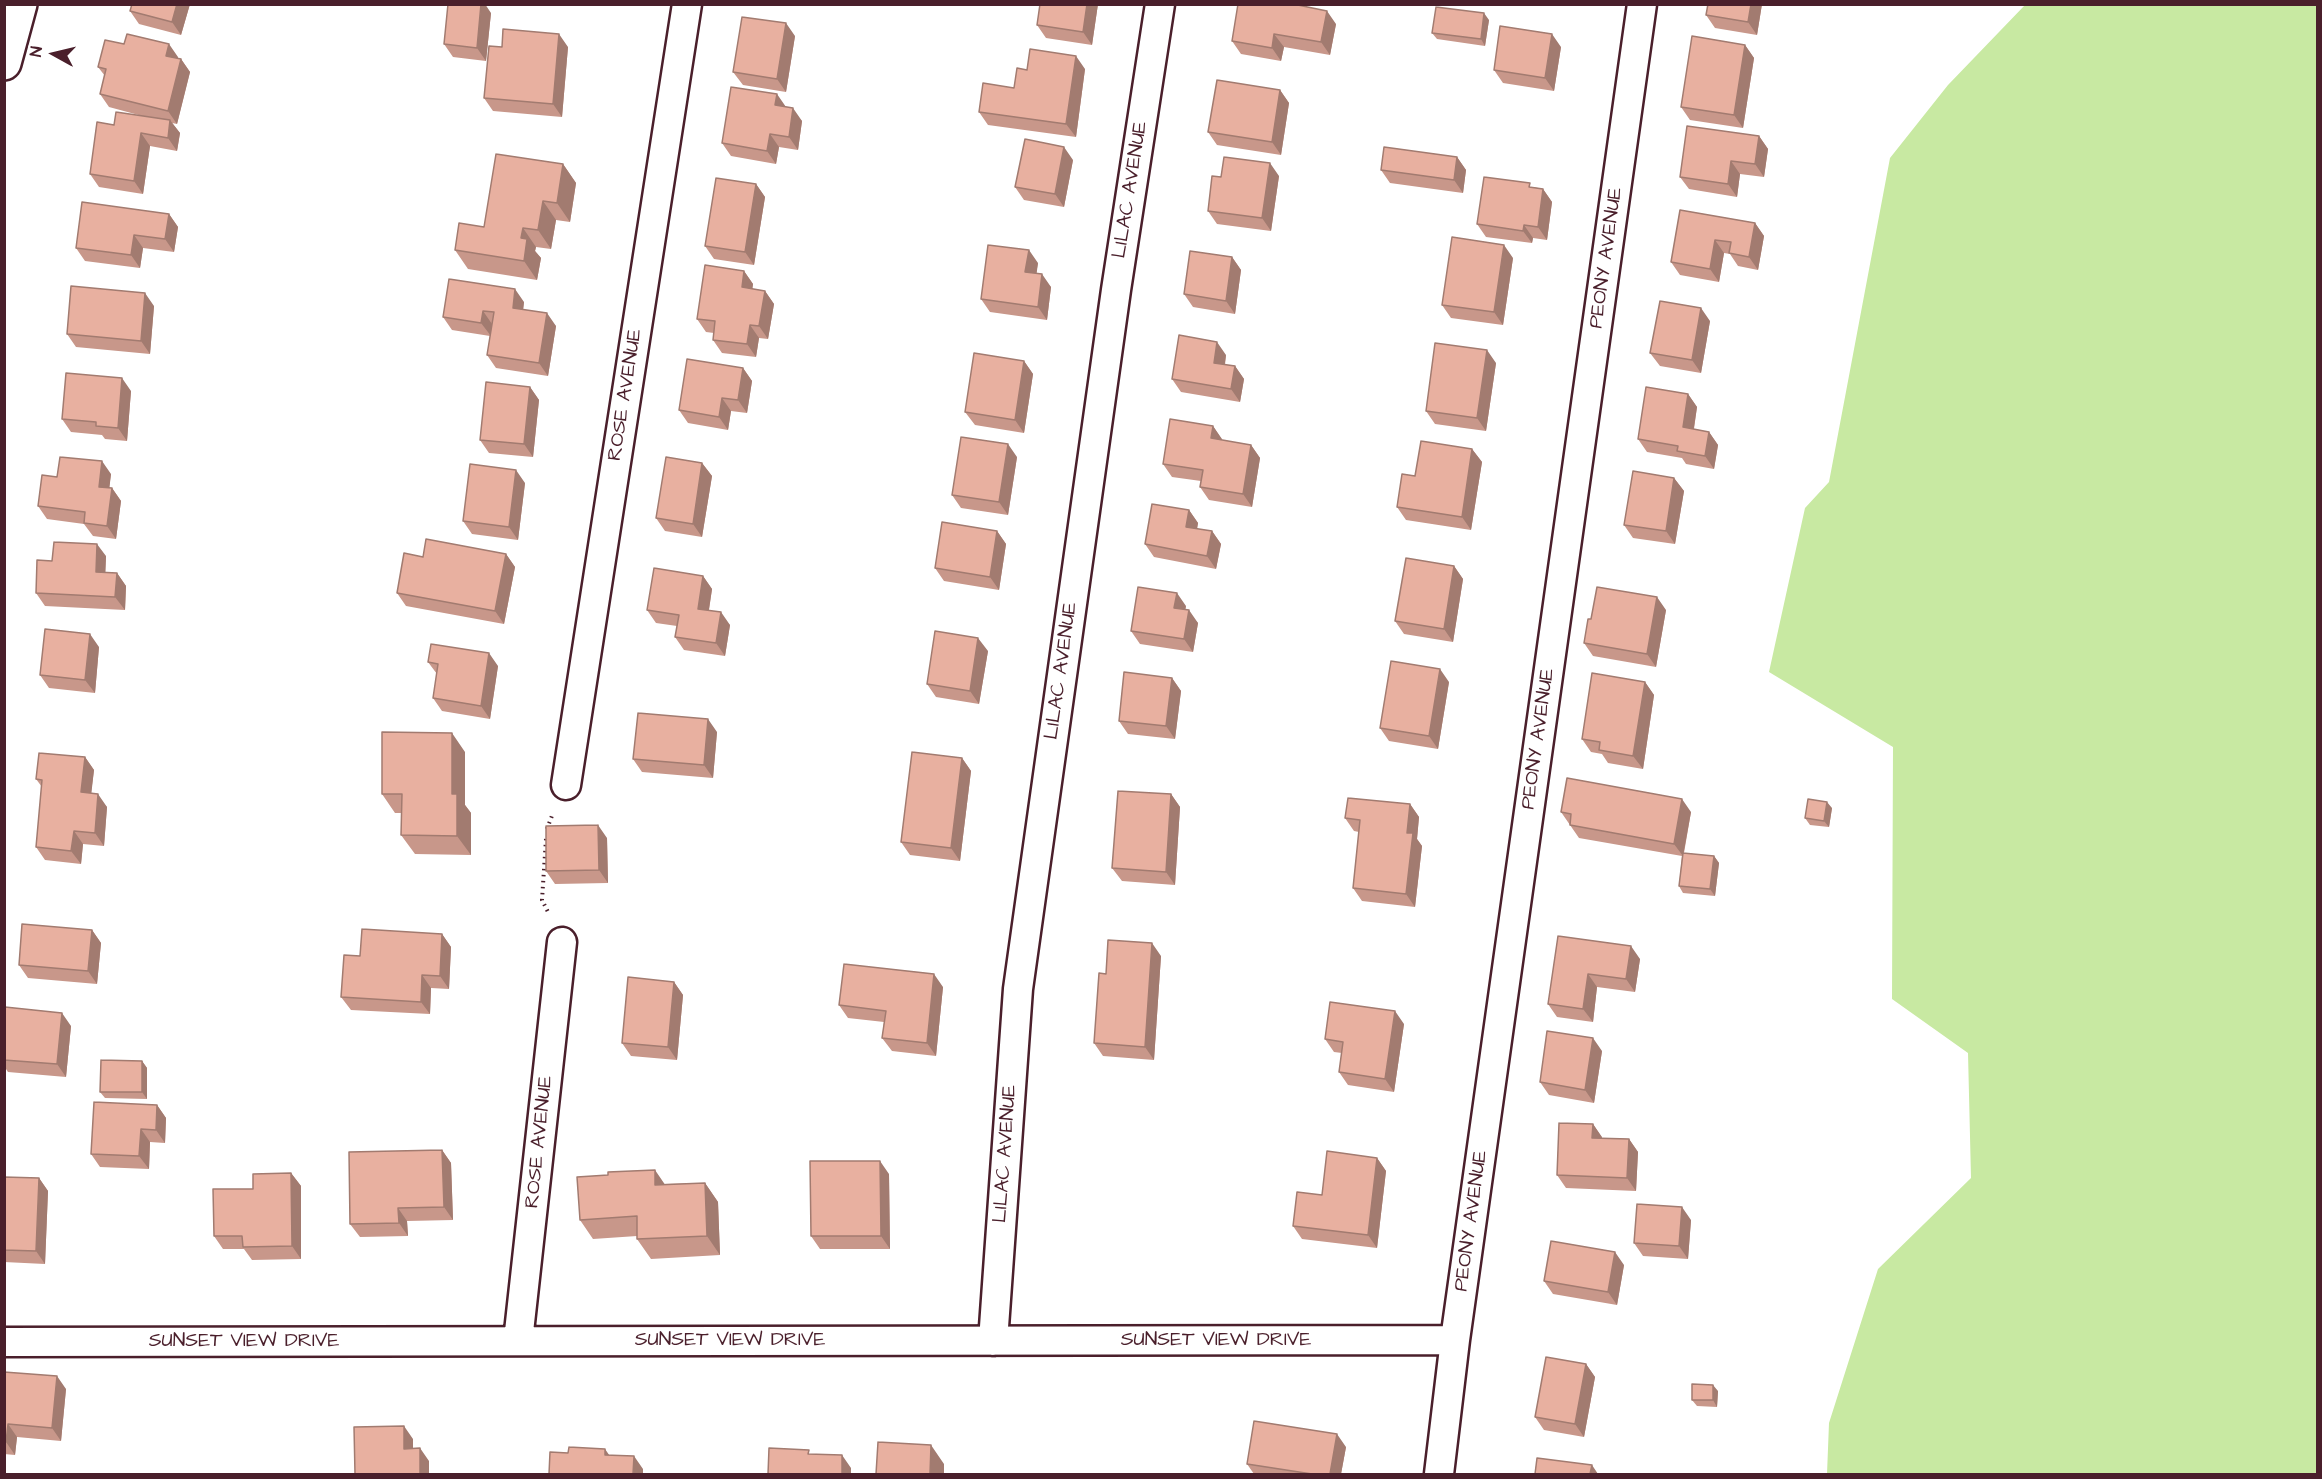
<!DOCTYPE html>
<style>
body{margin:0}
#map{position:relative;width:2322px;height:1479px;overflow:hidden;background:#fff;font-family:"Architects Daughter",sans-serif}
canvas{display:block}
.frame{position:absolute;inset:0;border:6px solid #4a1f2b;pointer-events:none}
.north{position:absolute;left:24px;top:24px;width:60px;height:60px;-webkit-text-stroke:4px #fff;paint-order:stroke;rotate:278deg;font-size:16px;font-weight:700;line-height:24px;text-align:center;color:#4a1f2b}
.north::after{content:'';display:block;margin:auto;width:21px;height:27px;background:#4a1f2b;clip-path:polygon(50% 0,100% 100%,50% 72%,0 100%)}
</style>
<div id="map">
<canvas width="2322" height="1479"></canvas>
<div class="frame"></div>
<div class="north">N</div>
</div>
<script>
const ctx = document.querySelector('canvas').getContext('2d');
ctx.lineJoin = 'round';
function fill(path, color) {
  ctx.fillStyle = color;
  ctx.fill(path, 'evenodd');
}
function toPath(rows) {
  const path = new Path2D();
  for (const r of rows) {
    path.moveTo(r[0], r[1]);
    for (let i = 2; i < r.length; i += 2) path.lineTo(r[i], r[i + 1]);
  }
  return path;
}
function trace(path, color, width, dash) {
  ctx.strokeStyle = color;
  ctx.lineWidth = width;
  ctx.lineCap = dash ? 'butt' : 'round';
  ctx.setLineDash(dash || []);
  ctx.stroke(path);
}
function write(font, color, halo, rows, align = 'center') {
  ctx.font = font + ' "Architects Daughter",sans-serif';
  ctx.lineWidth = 6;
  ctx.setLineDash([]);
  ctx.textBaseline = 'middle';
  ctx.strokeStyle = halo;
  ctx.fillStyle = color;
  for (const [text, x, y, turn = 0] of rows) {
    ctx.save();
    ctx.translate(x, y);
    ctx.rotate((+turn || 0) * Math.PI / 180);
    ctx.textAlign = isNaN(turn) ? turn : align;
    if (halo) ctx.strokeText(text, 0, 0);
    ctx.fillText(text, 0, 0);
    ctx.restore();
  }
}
fill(toPath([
 [2025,5,2317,5,2317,1474,1827,1474,1829,1423,1878,1269,1971,1178,1968,1053,1892,999,1893,747,1769,672,1805,508,1829,482,1890,158,1948,85]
]), '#c8e9a2');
const street = toPath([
 [566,785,687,4],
 [518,1341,562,942],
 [993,1341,1018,989,1116,290,1160,4],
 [4,1342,1455,1340],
 [1439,1474,1455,1340,1642,4]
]);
const secondary = toPath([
 [4,63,20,4]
]);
trace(street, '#4a1f2b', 33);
trace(secondary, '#4a1f2b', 38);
trace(toPath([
 [547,829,553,813],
 [546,839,542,900,549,914]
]), '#4a1f2b', 4, [1.5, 4.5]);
trace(street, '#fff', 28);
trace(secondary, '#fff', 33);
fill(toPath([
 [132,4,190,4,181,35,139,24,130,11],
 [1040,4,1098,4,1092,45,1046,38,1037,25],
 [1762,4,1757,35,1715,28,1706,15],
 [491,13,486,61,453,57,444,44],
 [1489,20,1485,46,1437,39,1432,33],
 [1336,24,1330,55,1284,47,1281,61,1241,54,1232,41],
 [795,36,786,92,743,85,733,72],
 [1745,45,1754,58,1743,128,1690,120,1681,107],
 [502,47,568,47,562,117,493,111,484,98],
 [1561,47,1554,91,1503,83,1494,70],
 [178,57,178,58,181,59,190,72,177,124,172,123,180,133,177,151,150,146,143,194,99,187,90,174,114,125,146,117,109,107,100,94,105,76,98,67],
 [1085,69,1076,137,988,125,979,112,1014,88,1027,70],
 [1280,90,1289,103,1281,155,1217,145,1208,132],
 [786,107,802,121,798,150,779,147,776,164,731,156,722,143],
 [1759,136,1768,149,1764,177,1740,174,1737,197,1689,189,1680,177],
 [1457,157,1466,170,1463,193,1390,183,1381,170],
 [1073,160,1064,207,1024,200,1015,187],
 [563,164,576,183,570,222,556,220,551,249,536,247,535,251,541,258,537,280,468,269,455,250],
 [1279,176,1271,231,1217,224,1208,211,1221,177],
 [756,184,765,197,754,265,714,259,705,246],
 [1533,187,1543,189,1552,202,1547,240,1533,238,1532,243,1486,237,1477,224],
 [1680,210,1755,223,1764,236,1758,270,1738,266,1730,254,1724,253,1719,282,1680,275,1671,262],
 [169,214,178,227,174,252,143,248,140,268,85,261,76,248],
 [1232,257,1241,270,1235,314,1193,307,1184,294],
 [1513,258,1503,325,1451,318,1442,305],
 [1038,263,1036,274,1051,287,1047,320,990,312,981,299],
 [744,271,753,284,752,289,765,291,774,304,768,339,759,338,756,357,722,353,713,340,714,333,706,332,697,319],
 [524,302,523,309,556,326,548,376,496,368,487,355,490,336,452,330,443,317],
 [154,306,150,354,76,347,67,334],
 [1710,321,1701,373,1660,366,1650,353],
 [1226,355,1225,365,1235,366,1244,379,1240,402,1181,392,1172,379],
 [1024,361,1033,374,1024,433,975,425,965,412],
 [1496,363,1486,431,1435,424,1426,411],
 [743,368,752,381,747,413,731,411,728,430,688,423,679,410],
 [530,387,539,400,533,457,489,453,480,440],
 [131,391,127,441,105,439,102,435,71,432,62,419],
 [1688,394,1697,407,1694,429,1709,432,1718,445,1714,469,1686,464,1682,458,1647,452,1638,439],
 [1213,426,1222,440,1251,445,1260,458,1252,507,1209,500,1200,487,1201,481,1172,477,1163,464],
 [1472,449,1482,462,1471,530,1406,520,1397,507],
 [1017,457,1008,515,961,508,952,495],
 [702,463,712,476,702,537,665,531,656,518],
 [111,474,109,488,112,488,121,501,116,539,93,536,84,524,47,519,38,506,57,477],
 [1674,478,1684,491,1675,544,1633,538,1624,525],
 [525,483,518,540,472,534,463,521],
 [1189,510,1198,523,1197,529,1212,531,1221,544,1216,569,1154,557,1145,544],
 [997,531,1006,544,999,590,944,581,935,568],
 [506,554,515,567,504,624,406,606,397,593,423,557],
 [106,556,105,573,117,573,126,586,125,610,45,606,36,593,52,561],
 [1454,566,1463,579,1453,642,1404,634,1395,621],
 [703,576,712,589,709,610,730,625,725,656,684,650,675,637,677,626,656,623,647,610],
 [1186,606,1185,610,1198,623,1193,652,1140,644,1131,631],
 [1666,610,1656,667,1593,656,1584,643,1591,619],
 [99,647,95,693,49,688,40,675],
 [988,651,979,704,936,697,927,684],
 [428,662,498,666,490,719,442,711,433,698,437,674],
 [1172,678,1181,691,1175,739,1128,734,1119,721],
 [1449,682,1438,749,1389,741,1380,728],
 [1645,682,1654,695,1643,769,1608,763,1602,754,1591,752,1582,739],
 [717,732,713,778,642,772,633,759],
 [465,752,465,805,471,813,471,855,415,854,401,835,402,813,395,813,382,794],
 [85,757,94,770,91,793,107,807,104,846,83,844,81,864,45,860,36,847,42,787,36,779],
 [962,758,971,771,960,861,910,855,901,842],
 [1171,794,1180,807,1175,885,1122,881,1112,868],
 [1410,804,1419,817,1417,839,1422,846,1415,907,1362,901,1353,888,1359,832,1354,831,1345,818],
 [1832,808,1829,827,1810,825,1805,818],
 [1561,812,1691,812,1684,853,1714,856,1719,863,1715,896,1683,893,1679,886,1682,856,1579,838],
 [607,838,608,883,555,884,546,871],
 [92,930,101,943,97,984,28,978,19,965],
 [442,934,451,947,449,989,431,988,430,1014,351,1010,341,997,360,956],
 [1558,936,1640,959,1635,992,1597,987,1593,1022,1557,1017,1548,1004],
 [1161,956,1154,1060,1103,1056,1094,1043,1106,974],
 [674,982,683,995,677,1060,631,1056,622,1043],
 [943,987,936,1056,892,1051,882,1038,884,1022,848,1018,839,1005],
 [4,1010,71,1026,66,1077,8,1072,4,1066],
 [1404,1024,1394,1092,1348,1085,1339,1072,1342,1053,1334,1052,1325,1039],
 [1602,1051,1594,1103,1549,1095,1540,1082],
 [142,1061,147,1068,147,1099,105,1098,100,1092],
 [157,1105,166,1118,165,1143,150,1142,149,1169,100,1167,91,1154],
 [1593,1124,1602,1138,1629,1139,1638,1152,1636,1191,1566,1188,1557,1175],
 [442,1150,451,1163,453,1220,407,1221,408,1236,360,1237,350,1224],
 [1377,1158,1386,1171,1377,1248,1302,1239,1293,1226,1322,1195],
 [291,1173,301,1186,301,1259,252,1260,244,1249,223,1249,214,1236,253,1189],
 [889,1174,890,1249,820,1249,811,1236],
 [4,1177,39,1178,48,1191,45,1264,4,1262],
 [705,1183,718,1202,720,1255,651,1259,637,1239,637,1236,593,1239,580,1220,665,1184],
 [1691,1220,1688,1259,1643,1256,1634,1243],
 [1624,1265,1617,1305,1553,1294,1544,1281],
 [1586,1364,1595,1377,1584,1437,1544,1430,1535,1417],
 [4,1372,66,1389,61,1441,17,1437,15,1455,4,1454],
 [1718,1391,1717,1407,1697,1406,1692,1400],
 [1346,1447,1341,1474,1254,1474,1247,1464]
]), '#c8978a');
fill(toPath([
 [177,4,190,4,181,35,172,22],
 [481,4,485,4,491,13,486,61,477,48],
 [1087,4,1098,4,1092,45,1083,32],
 [1751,4,1762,4,1757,35,1748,22],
 [1327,11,1336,24,1330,55,1321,42],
 [1484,13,1489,20,1485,46,1481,39],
 [786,23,795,36,786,92,777,79],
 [559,34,568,47,562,117,553,104],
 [1274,34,1284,47,1281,61,1272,48],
 [1552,34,1561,47,1554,91,1545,78],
 [169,44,178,57,175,69,166,56],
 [1745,45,1754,58,1743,128,1734,115],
 [1076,56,1085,69,1076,137,1066,124],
 [181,59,190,72,177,124,168,111],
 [1280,90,1289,103,1281,155,1272,142],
 [777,94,786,107,775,105],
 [793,108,802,121,798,150,789,137],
 [170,120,180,133,177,151,168,138],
 [141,133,150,146,143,194,134,181],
 [770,134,779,147,776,164,767,151],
 [1759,136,1768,149,1764,177,1755,164],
 [1064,147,1073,160,1064,207,1055,194],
 [1457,157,1466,170,1463,193,1454,180],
 [1731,161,1740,174,1737,197,1728,184],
 [1270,163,1279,176,1271,231,1262,218],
 [563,164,576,183,570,222,557,203],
 [756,184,765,197,754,265,745,252],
 [1543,189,1552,202,1547,240,1538,227],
 [543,201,556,220,551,249,538,230],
 [169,214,178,227,174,252,165,239],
 [1755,223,1764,236,1758,270,1749,257],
 [1524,225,1533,238,1532,243,1523,231],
 [523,228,536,247,535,251,541,258,537,280,524,261,521,238],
 [134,235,143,248,140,268,131,255],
 [1715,240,1724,253,1719,282,1710,269],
 [1504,245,1513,258,1503,325,1494,312],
 [1029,250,1038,263,1035,285,1025,272],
 [1232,257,1241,270,1235,314,1226,301],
 [744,271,753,284,751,300,742,287],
 [1042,274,1051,287,1047,320,1038,307],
 [515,289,524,302,522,321,513,308],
 [765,291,774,304,768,339,759,326],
 [145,293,154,306,150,354,141,341],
 [1701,308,1710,321,1701,373,1692,360],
 [483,311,492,324,491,336,481,323],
 [547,313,556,326,548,376,539,363],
 [750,325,759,338,756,357,747,344],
 [1217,342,1226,355,1223,376,1214,363],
 [1487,350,1496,363,1486,431,1477,418],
 [1024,361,1033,374,1024,433,1015,420],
 [1235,366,1244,379,1240,402,1231,389],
 [743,368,752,381,747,413,738,400],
 [122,378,131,391,127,441,118,428],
 [530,387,539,400,533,457,524,444],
 [1688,394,1697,407,1692,440,1683,427],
 [722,398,731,411,728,430,719,417],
 [1213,426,1222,439,1220,451,1211,438],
 [1709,432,1718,445,1714,469,1705,456],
 [1008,444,1017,457,1008,515,999,502],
 [1251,445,1260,458,1252,507,1243,494],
 [1472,449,1482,462,1471,530,1462,517],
 [102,461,111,474,108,500,99,487],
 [702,463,712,476,702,537,693,524],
 [516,470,525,483,518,540,509,527],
 [1674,478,1684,491,1675,544,1666,531],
 [112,488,121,501,116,539,107,526],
 [1189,510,1198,523,1195,540,1186,527],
 [997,531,1006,544,999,590,990,577],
 [1212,531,1221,544,1216,569,1207,556],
 [97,544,106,556,105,585,96,572],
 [506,554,515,567,504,624,495,611],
 [1454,566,1463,579,1453,642,1444,629],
 [117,573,126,586,125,610,115,597],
 [703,576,712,589,707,622,698,609],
 [1177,593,1186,606,1183,621,1174,608],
 [1657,597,1666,610,1656,667,1647,654],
 [1189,610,1198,623,1193,652,1184,639],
 [721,612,730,625,725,656,716,643],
 [90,634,99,647,95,693,85,680],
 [978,638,988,651,979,704,970,691],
 [489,653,498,666,490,719,481,706],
 [1440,669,1449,682,1438,749,1429,736],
 [1172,678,1181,691,1175,739,1166,726],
 [1645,682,1654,695,1643,769,1633,756],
 [708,719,717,732,713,778,704,765],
 [452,733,465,752,465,805,471,813,471,855,457,836,452,794],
 [85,757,94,770,90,805,81,792],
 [962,758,971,771,960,861,951,848],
 [98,794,107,807,104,846,95,833],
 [1171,794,1180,807,1175,885,1166,872],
 [1682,799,1691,812,1683,856,1674,844],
 [1827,802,1832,808,1829,827,1824,821],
 [1410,804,1419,817,1417,839,1422,846,1415,907,1406,894,1407,833],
 [598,825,607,838,608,883,599,870],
 [74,831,83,844,81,864,71,851],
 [1714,856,1719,863,1715,896,1710,889],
 [92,930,101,943,97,984,88,971],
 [442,934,451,947,449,989,440,976],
 [1152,943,1161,956,1154,1060,1145,1047],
 [1631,946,1640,959,1635,992,1626,979],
 [934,974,943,987,936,1056,927,1043],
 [1588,974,1597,987,1593,1022,1583,1009],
 [422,975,431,988,430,1014,421,1002],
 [674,982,683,995,677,1060,668,1047],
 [1395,1011,1404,1024,1394,1092,1385,1079],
 [62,1013,71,1026,66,1077,57,1064],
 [1593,1038,1602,1051,1594,1103,1585,1090],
 [142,1061,147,1068,147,1099,142,1092],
 [157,1105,166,1118,165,1143,156,1130],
 [1593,1124,1602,1137,1601,1151,1592,1138],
 [141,1129,150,1142,149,1169,139,1156],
 [1629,1139,1638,1152,1636,1191,1627,1178],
 [442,1150,451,1163,453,1220,444,1207],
 [1377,1158,1386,1171,1377,1248,1368,1235],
 [880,1161,889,1174,890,1249,881,1236],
 [655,1170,668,1189,655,1185],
 [291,1173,301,1186,301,1259,292,1246],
 [39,1178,48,1191,45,1264,36,1251],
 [705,1183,718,1202,720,1255,707,1236],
 [1682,1207,1691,1220,1688,1259,1679,1246],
 [398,1208,407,1221,408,1236,399,1223],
 [1615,1252,1624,1265,1617,1305,1608,1292],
 [1586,1364,1595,1377,1584,1437,1575,1424],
 [57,1376,66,1389,61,1441,52,1428],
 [1713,1385,1718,1391,1717,1407,1713,1400],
 [8,1424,17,1437,15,1455,6,1442],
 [404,1426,413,1439,413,1462,404,1449],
 [1337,1434,1346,1447,1341,1474,1330,1474],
 [931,1445,944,1464,944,1474,930,1474],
 [420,1448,429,1461,429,1474,420,1474],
 [605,1449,614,1462,605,1455],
 [842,1455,851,1468,851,1474,842,1474],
 [634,1456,643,1469,643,1474,633,1474],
 [1592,1465,1598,1474,1590,1474]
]), '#a27b70');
const building = toPath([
 [132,4,177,4,172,22,130,11,132,4],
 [448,4,481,4,477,48,444,44,448,4],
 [1040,4,1087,4,1083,32,1037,25,1040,4],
 [1238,4,1293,4,1327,11,1321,42,1274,34,1272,48,1232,41,1238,4],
 [1708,4,1751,4,1748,22,1706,15,1708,4],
 [1436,7,1484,13,1481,39,1432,33,1436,7],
 [742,17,786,23,777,79,733,72,742,17],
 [1500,26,1552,34,1545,78,1494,70,1500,26],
 [503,29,559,34,553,104,484,98,489,46,502,47,503,29],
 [127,34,169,44,166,56,181,59,168,111,100,94,106,69,98,67,105,40,124,44,127,34],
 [1692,36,1745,45,1734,115,1681,107,1692,36],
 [1030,49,1076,56,1066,124,979,112,983,83,1014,88,1017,68,1027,70,1030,49],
 [1217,80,1280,90,1272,142,1208,132,1217,80],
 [731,87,777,94,775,105,793,108,789,137,770,134,767,151,722,143,731,87],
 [116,112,170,120,168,138,141,133,134,181,90,174,97,122,114,125,116,112],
 [1687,126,1759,136,1755,164,1731,161,1728,184,1680,177,1687,126],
 [1025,139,1064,147,1055,194,1015,187,1025,139],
 [1384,147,1457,157,1454,180,1381,170,1384,147],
 [496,154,563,164,557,203,543,201,538,230,523,228,521,238,527,239,524,261,455,250,459,223,484,227,496,154],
 [1224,157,1270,163,1262,218,1208,211,1212,176,1221,177,1224,157],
 [1484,177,1530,183,1529,187,1543,189,1538,227,1524,225,1523,231,1477,224,1484,177],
 [716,178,756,184,745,252,705,246,716,178],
 [82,202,169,214,165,239,134,235,131,255,76,248,82,202],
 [1680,210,1755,223,1749,257,1729,253,1731,242,1715,240,1710,269,1671,262,1680,210],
 [1452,237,1504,245,1494,312,1442,305,1452,237],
 [988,245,1029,250,1025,272,1042,274,1038,307,981,299,988,245],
 [1190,251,1232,257,1226,301,1184,294,1190,251],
 [705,265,744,271,742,287,765,291,759,326,750,325,747,344,713,340,715,321,697,319,705,265],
 [449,279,515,289,513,308,547,313,539,363,487,355,494,312,483,311,481,323,443,317,449,279],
 [71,286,145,293,141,341,67,334,71,286],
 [1660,301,1701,308,1692,360,1650,353,1660,301],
 [1179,335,1217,342,1214,363,1235,366,1231,389,1172,379,1179,335],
 [1435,343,1487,350,1477,418,1426,411,1435,343],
 [974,353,1024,361,1015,420,965,412,974,353],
 [687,359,743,368,738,400,722,398,719,417,679,410,687,359],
 [66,373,122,378,118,428,96,426,96,422,62,419,66,373],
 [486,382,530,387,524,444,480,440,486,382],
 [1646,387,1688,394,1683,427,1709,432,1705,456,1677,451,1678,446,1638,439,1646,387],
 [1170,419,1213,426,1211,438,1251,445,1243,494,1200,487,1203,470,1163,464,1170,419],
 [961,437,1008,444,999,502,952,495,961,437],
 [1421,441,1472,449,1462,517,1397,507,1402,474,1415,476,1421,441],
 [60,457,102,461,99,487,112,488,107,526,84,523,85,512,38,506,42,475,57,477,60,457],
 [666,457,702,463,693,524,656,518,666,457],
 [470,464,516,470,509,527,463,521,470,464],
 [1633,471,1674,478,1666,531,1624,525,1633,471],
 [1152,504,1189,510,1186,527,1212,531,1207,556,1145,544,1152,504],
 [942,522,997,531,990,577,935,568,942,522],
 [426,539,506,554,495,611,397,593,404,553,423,557,426,539],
 [54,542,97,544,96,572,117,573,115,597,36,593,37,560,52,561,54,542],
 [1406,558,1454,566,1444,629,1395,621,1406,558],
 [654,568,703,576,698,609,721,612,716,643,675,637,679,615,647,610,654,568],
 [1138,587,1177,593,1174,608,1189,610,1184,639,1131,631,1138,587],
 [1597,587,1657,597,1647,654,1584,643,1588,619,1591,619,1597,587],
 [45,629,90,634,85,680,40,675,45,629],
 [935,631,978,638,970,691,927,684,935,631],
 [431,644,489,653,481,706,433,698,438,664,428,662,431,644],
 [1391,661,1440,669,1429,736,1380,728,1391,661],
 [1124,672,1172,678,1166,726,1119,721,1124,672],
 [1592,673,1645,682,1633,756,1599,750,1600,742,1582,739,1592,673],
 [638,713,708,719,704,765,633,759,638,713],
 [382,732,452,733,452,794,457,794,457,836,401,835,402,794,382,794,382,732],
 [912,752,962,758,951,848,901,842,912,752],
 [39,753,85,757,81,792,98,794,95,833,74,831,71,851,36,847,42,780,36,779,39,753],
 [1567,778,1682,799,1674,844,1570,825,1571,814,1561,812,1567,778],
 [1118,791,1171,794,1166,872,1112,868,1118,791],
 [1348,798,1410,804,1407,833,1413,833,1406,894,1353,888,1360,820,1345,818,1348,798],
 [1808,799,1827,802,1824,821,1805,818,1808,799],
 [598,825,599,870,546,871,546,826,598,825],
 [1683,853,1714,856,1710,889,1679,886,1683,853],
 [22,924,92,930,88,971,19,965,22,924],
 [362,929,442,934,440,976,422,975,421,1002,341,997,344,955,360,956,362,929],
 [1558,936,1631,946,1626,979,1588,974,1583,1009,1548,1004,1558,936],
 [1108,940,1152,943,1145,1047,1094,1043,1099,973,1106,974,1108,940],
 [844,964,934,974,927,1043,882,1038,886,1011,839,1005,844,964],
 [628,977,674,982,668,1047,622,1043,628,977],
 [1330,1002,1395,1011,1385,1079,1339,1072,1343,1042,1325,1039,1330,1002],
 [5,1007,62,1013,57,1064,4,1060,5,1007],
 [1547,1031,1593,1038,1585,1090,1540,1082,1547,1031],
 [101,1060,142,1061,142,1092,100,1092,101,1060],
 [94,1102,157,1105,156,1130,141,1129,139,1156,91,1154,94,1102],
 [1559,1123,1593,1124,1592,1138,1629,1139,1627,1178,1557,1175,1559,1123],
 [442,1150,444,1207,398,1208,399,1223,350,1224,349,1152,442,1150],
 [1327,1151,1377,1158,1368,1235,1293,1226,1297,1192,1322,1195,1327,1151],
 [810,1161,880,1161,881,1236,811,1236,810,1161],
 [655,1170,655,1185,705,1183,707,1236,637,1239,637,1216,580,1220,577,1177,608,1175,608,1172,655,1170],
 [291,1173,292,1246,243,1247,242,1236,214,1236,213,1189,253,1189,253,1174,291,1173],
 [4,1177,39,1178,36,1251,4,1250,4,1177],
 [1637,1204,1682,1207,1679,1246,1634,1243,1637,1204],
 [1551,1241,1615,1252,1608,1292,1544,1281,1551,1241],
 [1546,1357,1586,1364,1575,1424,1535,1417,1546,1357],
 [4,1372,57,1376,52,1428,8,1424,6,1442,4,1442,4,1372],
 [1692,1384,1713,1385,1713,1400,1692,1400,1692,1384],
 [1254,1421,1337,1434,1330,1474,1312,1474,1247,1464,1254,1421],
 [404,1426,404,1449,420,1448,420,1474,355,1474,354,1427,404,1426],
 [878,1442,931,1445,930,1474,876,1474,878,1442],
 [569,1447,605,1449,605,1455,634,1456,633,1474,549,1474,550,1452,568,1453,569,1447],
 [769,1448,809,1450,808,1454,842,1455,842,1474,768,1474,769,1448],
 [1537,1458,1592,1465,1590,1474,1535,1474,1537,1458]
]);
fill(building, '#e8b0a0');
trace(building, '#a27b70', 1.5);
write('20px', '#4a1f2b', '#fff', [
 ["LILAC AVENUE",1131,190,-81],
 ["PEONY AVENUE",1607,258,-82],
 ["ROSE AVENUE",626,395,-81],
 ["LILAC AVENUE",1062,671,-82],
 ["PEONY AVENUE",1539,739,-82],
 ["ROSE AVENUE",540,1142,-84],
 ["LILAC AVENUE",1006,1154,-86],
 ["PEONY AVENUE",1472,1221,-82],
 ["SUNSET VIEW DRIVE",730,1341],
 ["SUNSET VIEW DRIVE",1216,1341],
 ["SUNSET VIEW DRIVE",244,1342]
]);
</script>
